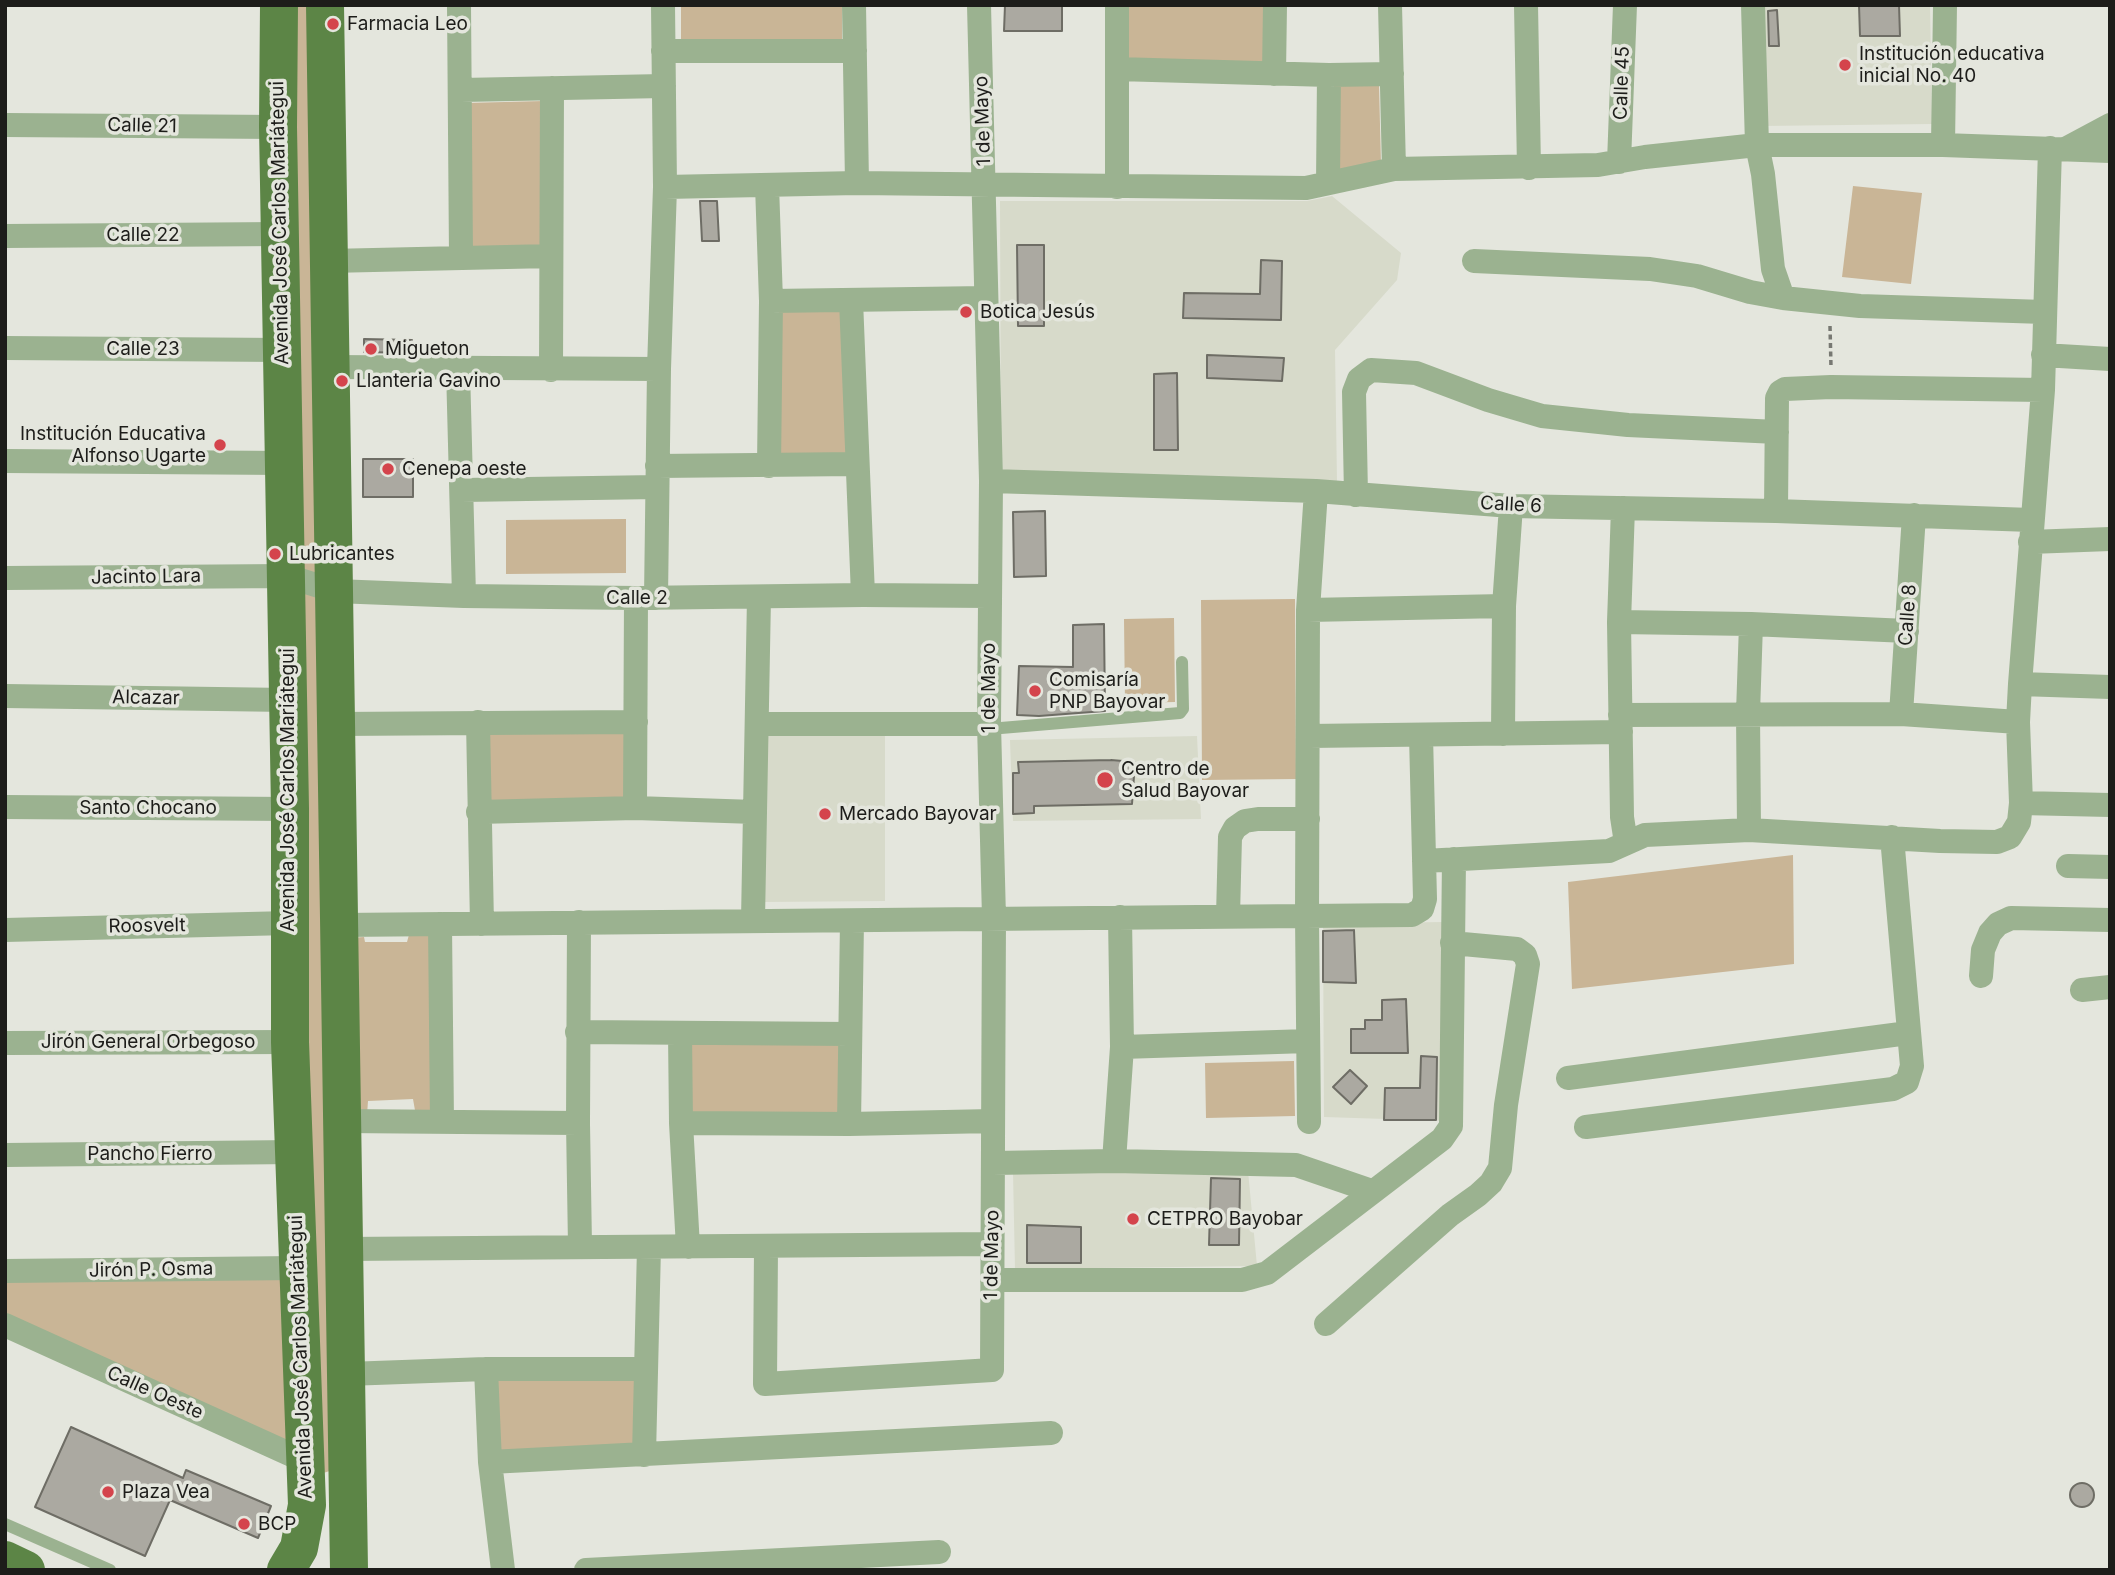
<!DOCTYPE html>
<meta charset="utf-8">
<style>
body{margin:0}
#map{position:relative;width:2115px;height:1575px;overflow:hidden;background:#e4e6dd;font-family:Inter,sans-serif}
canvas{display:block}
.frame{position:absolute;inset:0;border:7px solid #1d1d1a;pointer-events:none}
</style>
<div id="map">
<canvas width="2115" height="1575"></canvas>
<div class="frame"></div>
</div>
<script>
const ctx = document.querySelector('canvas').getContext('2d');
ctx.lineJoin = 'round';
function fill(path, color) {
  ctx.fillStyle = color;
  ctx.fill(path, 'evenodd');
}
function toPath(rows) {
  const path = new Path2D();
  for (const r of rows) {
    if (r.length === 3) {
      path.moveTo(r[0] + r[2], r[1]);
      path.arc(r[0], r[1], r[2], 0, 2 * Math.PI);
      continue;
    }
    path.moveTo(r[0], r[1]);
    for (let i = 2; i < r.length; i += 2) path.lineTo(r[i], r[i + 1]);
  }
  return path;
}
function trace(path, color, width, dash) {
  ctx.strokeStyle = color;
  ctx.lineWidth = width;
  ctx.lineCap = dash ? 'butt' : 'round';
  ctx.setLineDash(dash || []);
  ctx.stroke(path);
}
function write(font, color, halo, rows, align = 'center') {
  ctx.font = font + ' Inter,sans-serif';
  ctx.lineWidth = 7;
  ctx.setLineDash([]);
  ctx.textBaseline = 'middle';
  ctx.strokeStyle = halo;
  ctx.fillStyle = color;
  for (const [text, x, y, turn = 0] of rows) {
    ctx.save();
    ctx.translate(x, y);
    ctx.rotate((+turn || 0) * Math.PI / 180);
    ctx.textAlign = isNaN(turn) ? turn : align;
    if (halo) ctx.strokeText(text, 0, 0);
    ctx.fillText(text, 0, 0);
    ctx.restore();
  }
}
fill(toPath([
 [1757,5,1930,5,1932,124,1761,126],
 [1332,196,1401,253,1397,280,1335,350,1337,482,1001,474,1000,201,1307,201],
 [768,726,885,727,885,901,763,902],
 [1197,736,1201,819,1013,821,1010,740],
 [1443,922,1448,1121,1324,1117,1323,924],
 [1248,1171,1257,1266,1015,1269,1013,1172]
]), '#d7daca');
fill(toPath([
 [286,5,310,5,336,1469,317,1475],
 [681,5,842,5,842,44,681,45],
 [1124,5,1270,5,1270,68,1125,66],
 [1334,79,1379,85,1381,165,1335,170],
 [544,101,547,251,470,253,466,103],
 [1853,186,1922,193,1911,284,1842,277],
 [844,307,848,455,776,457,779,308],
 [626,519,626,573,506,574,506,520],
 [1295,599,1296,779,1202,780,1201,600],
 [1174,618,1175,702,1125,703,1124,619],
 [479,727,629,729,630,802,481,807],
 [1793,855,1794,964,1572,989,1568,882],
 [432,928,435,1111,416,1116,413,1099,368,1101,367,1115,354,1114,350,938,364,937,365,942,407,942,410,931],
 [840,1038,841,1119,690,1119,689,1039],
 [1294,1061,1295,1116,1206,1118,1205,1063],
 [285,1274,288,1447,5,1320,5,1277],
 [637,1374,638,1451,493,1457,489,1376]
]), '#c9b596');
const building = toPath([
 [1005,5,1062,5,1062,31,1004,31,1005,5],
 [1859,5,1899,5,1900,36,1860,36,1859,5],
 [1777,10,1779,46,1769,46,1768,11,1777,10],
 [700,201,717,201,719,241,702,241,700,201],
 [1017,245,1044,245,1044,326,1018,326,1017,245],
 [1261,260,1282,261,1281,320,1183,318,1184,293,1260,294,1261,260],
 [364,339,412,340,412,353,364,352,364,339],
 [1207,355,1284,358,1282,381,1207,378,1207,355],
 [1177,373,1178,450,1154,450,1154,374,1177,373],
 [363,459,413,459,413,497,363,497,363,459],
 [1045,511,1046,576,1014,577,1013,512,1045,511],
 [1104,624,1105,711,1039,716,1017,715,1019,666,1073,667,1073,625,1104,624],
 [1111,760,1135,762,1132,804,1034,806,1034,813,1013,814,1013,773,1019,773,1018,762,1111,760],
 [1354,930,1356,983,1323,982,1323,931,1354,930],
 [1406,999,1408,1053,1351,1053,1351,1029,1365,1029,1365,1020,1382,1020,1382,1000,1406,999],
 [1421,1056,1437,1057,1436,1120,1384,1120,1385,1088,1420,1088,1421,1056],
 [1350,1070,1367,1086,1351,1104,1333,1087,1350,1070],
 [1211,1178,1240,1179,1239,1245,1209,1245,1211,1178],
 [1027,1225,1081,1227,1081,1263,1027,1263,1027,1225],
 [71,1427,183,1478,186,1470,271,1506,258,1538,170,1500,145,1556,35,1507,71,1427],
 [2082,1495,12]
]);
fill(building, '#aba9a1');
trace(building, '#6e6d65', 2);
trace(toPath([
 [1830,326,1831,367]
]), '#777872', 3.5, [5, 3.5]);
trace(toPath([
 [989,729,1180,713,1183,709,1182,662],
 [5,1524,110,1570]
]), '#9bb290', 12);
trace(toPath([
 [459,5,461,257],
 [854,5,857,183],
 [1390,5,1394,169],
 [1526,5,1529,168],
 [1753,5,1757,145,1763,174,1773,269,1783,298],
 [663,51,855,51],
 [1117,69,1329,75,1392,74],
 [1274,74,1275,5],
 [461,90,664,86],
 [5,125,278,127],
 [1943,145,1945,5],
 [2067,148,2110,125],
 [1619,162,1625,5],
 [1328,183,1329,75],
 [767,185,771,301,769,466],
 [665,187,857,183,1306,188,1394,169,1598,165,1645,157,1757,145,1943,145,2110,151],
 [1117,187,1117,5],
 [5,236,280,234],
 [329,261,551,256],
 [1474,261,1650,269,1697,276,1750,292,1783,298,1860,306,2044,312],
 [851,300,863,595],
 [771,301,986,298],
 [5,348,282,350],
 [2043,355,2110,359],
 [331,367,659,369],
 [458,369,464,596],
 [551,370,552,88],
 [5,461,285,463],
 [657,466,856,464],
 [991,481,1316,491,1511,506,1776,511,2031,520],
 [462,490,657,487],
 [1356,495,1354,392,1359,379,1371,370,1416,373,1488,400,1542,416,1628,425,1777,432],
 [1623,508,1619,622,1622,817,1626,843],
 [1776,511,1777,398,1780,392,1785,389,1831,387,2043,390],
 [2030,542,2110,539],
 [5,578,287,576,335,591,464,596,636,598,863,595,989,596],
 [656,598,659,369,665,187,663,5],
 [1308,610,1504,606],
 [1619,622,1751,624,1907,631],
 [2020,684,2110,687],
 [5,696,288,700],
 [1901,714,1914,515],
 [1620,715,1901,714,2018,722],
 [478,722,482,924],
 [337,724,636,722],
 [757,724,989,724],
 [1503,734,1504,606,1511,506],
 [1309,736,1621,732],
 [2021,803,2110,805],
 [5,807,290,809],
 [635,808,636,598],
 [478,812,635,808,755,812],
 [1749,830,1748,713,1751,624],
 [1424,861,1609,851,1645,835,1749,830,1940,841,1997,842,2010,837,2019,822,2021,803,2018,722,2020,684,2043,390,2050,148],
 [2068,866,2110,867],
 [1228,916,1230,837,1235,828,1245,821,1258,819,1308,819],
 [753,920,759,597],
 [579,922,578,1123,580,1246],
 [440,924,442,1122],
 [340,925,1412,915,1422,909,1425,899,1421,735],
 [5,930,289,923],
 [1981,976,1983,950,1990,933,1998,924,2011,918,2110,920],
 [2082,990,2110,987],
 [577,1032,850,1034],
 [680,1033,681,1123,688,1247],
 [5,1043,290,1042],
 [1122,1047,1308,1041],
 [1568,1078,1908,1033],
 [343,1121,578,1123],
 [1309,1122,1307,916,1308,610,1316,491],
 [681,1123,849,1124,993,1121],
 [849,1124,852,921],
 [1586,1127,1893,1089,1907,1082,1912,1066,1892,837],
 [5,1155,294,1152],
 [1114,1161,1296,1165,1372,1191],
 [993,1163,1114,1161,1122,1047,1120,917],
 [766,1247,765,1384,992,1370,994,918,989,724,991,481,979,5],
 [345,1249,992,1244],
 [5,1271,297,1268],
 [992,1280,1242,1280,1267,1273,1442,1139,1451,1126,1454,859],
 [1326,1324,1450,1215,1478,1195,1491,1183,1500,1168,1506,1105,1528,964,1525,955,1517,949,1452,943],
 [5,1325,305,1461],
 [486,1369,490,1462,503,1570],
 [347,1374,486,1369,645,1369],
 [644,1455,649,1247],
 [490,1462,1051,1433],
 [586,1570,939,1552]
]), '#9bb290', 24);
trace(toPath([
 [279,5,278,127,290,809,290,1042,307,1505,299,1548,286,1570],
 [325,5,349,1570],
 [5,1560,26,1570]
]), '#5c8546', 38);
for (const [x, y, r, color] of [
 [333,24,7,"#d4444c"],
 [1845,65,7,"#d4444c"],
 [966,312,7,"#d4444c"],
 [371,349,7,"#d4444c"],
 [342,381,7,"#d4444c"],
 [220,445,7,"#d4444c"],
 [388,469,7,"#d4444c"],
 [275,554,7,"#d4444c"],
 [1035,691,7,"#d4444c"],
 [1105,780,9,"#d4444c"],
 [825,814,7,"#d4444c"],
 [1133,1219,7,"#d4444c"],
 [108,1492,7,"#d4444c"],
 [244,1524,7,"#d4444c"]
]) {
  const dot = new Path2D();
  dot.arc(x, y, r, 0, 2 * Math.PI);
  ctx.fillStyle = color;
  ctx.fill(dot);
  trace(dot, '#e4e6dd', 2.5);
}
write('19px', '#1d1d1a', '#e4e6dd', [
 ["Farmacia Leo",347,24],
 ["Institución educativa",1859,54],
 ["inicial No. 40",1859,76],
 ["Botica Jesús",980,312],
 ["Migueton",385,349],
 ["Llanteria Gavino",356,381],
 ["Institución Educativa",206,434,"right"],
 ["Alfonso Ugarte",206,456,"right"],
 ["Cenepa oeste",402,469],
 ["Lubricantes",289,554],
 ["Comisaría",1049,680],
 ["PNP Bayovar",1049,702],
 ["Centro de",1121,769],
 ["Salud Bayovar",1121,791],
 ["Mercado Bayovar",839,814],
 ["CETPRO Bayobar",1147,1219],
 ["Plaza Vea",122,1492],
 ["BCP",258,1524]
], 'left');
write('19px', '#1d1d1a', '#e4e6dd', [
 ["Calle 45",1622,83,-88],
 ["1 de Mayo",983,121,-92],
 ["Calle 21",142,126,1],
 ["Avenida José Carlos Mariátegui",280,223,-91],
 ["Calle 22",143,235],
 ["Calle 23",143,349],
 ["Calle 6",1511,505,3],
 ["Jacinto Lara",146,577,-1],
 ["Calle 2",637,598],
 ["Calle 8",1908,615,-86],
 ["1 de Mayo",989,688,-90],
 ["Alcazar",146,698,1],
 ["Avenida José Carlos Mariátegui",288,790,-90],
 ["Santo Chocano",148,808],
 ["Roosvelt",147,926,-1],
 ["Jirón General Orbegoso",148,1042],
 ["Pancho Fierro",150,1154],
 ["1 de Mayo",992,1255,-89],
 ["Jirón P. Osma",151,1270,-1],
 ["Avenida José Carlos Mariátegui",301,1357,-92],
 ["Calle Oeste",155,1393,24]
]);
</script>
